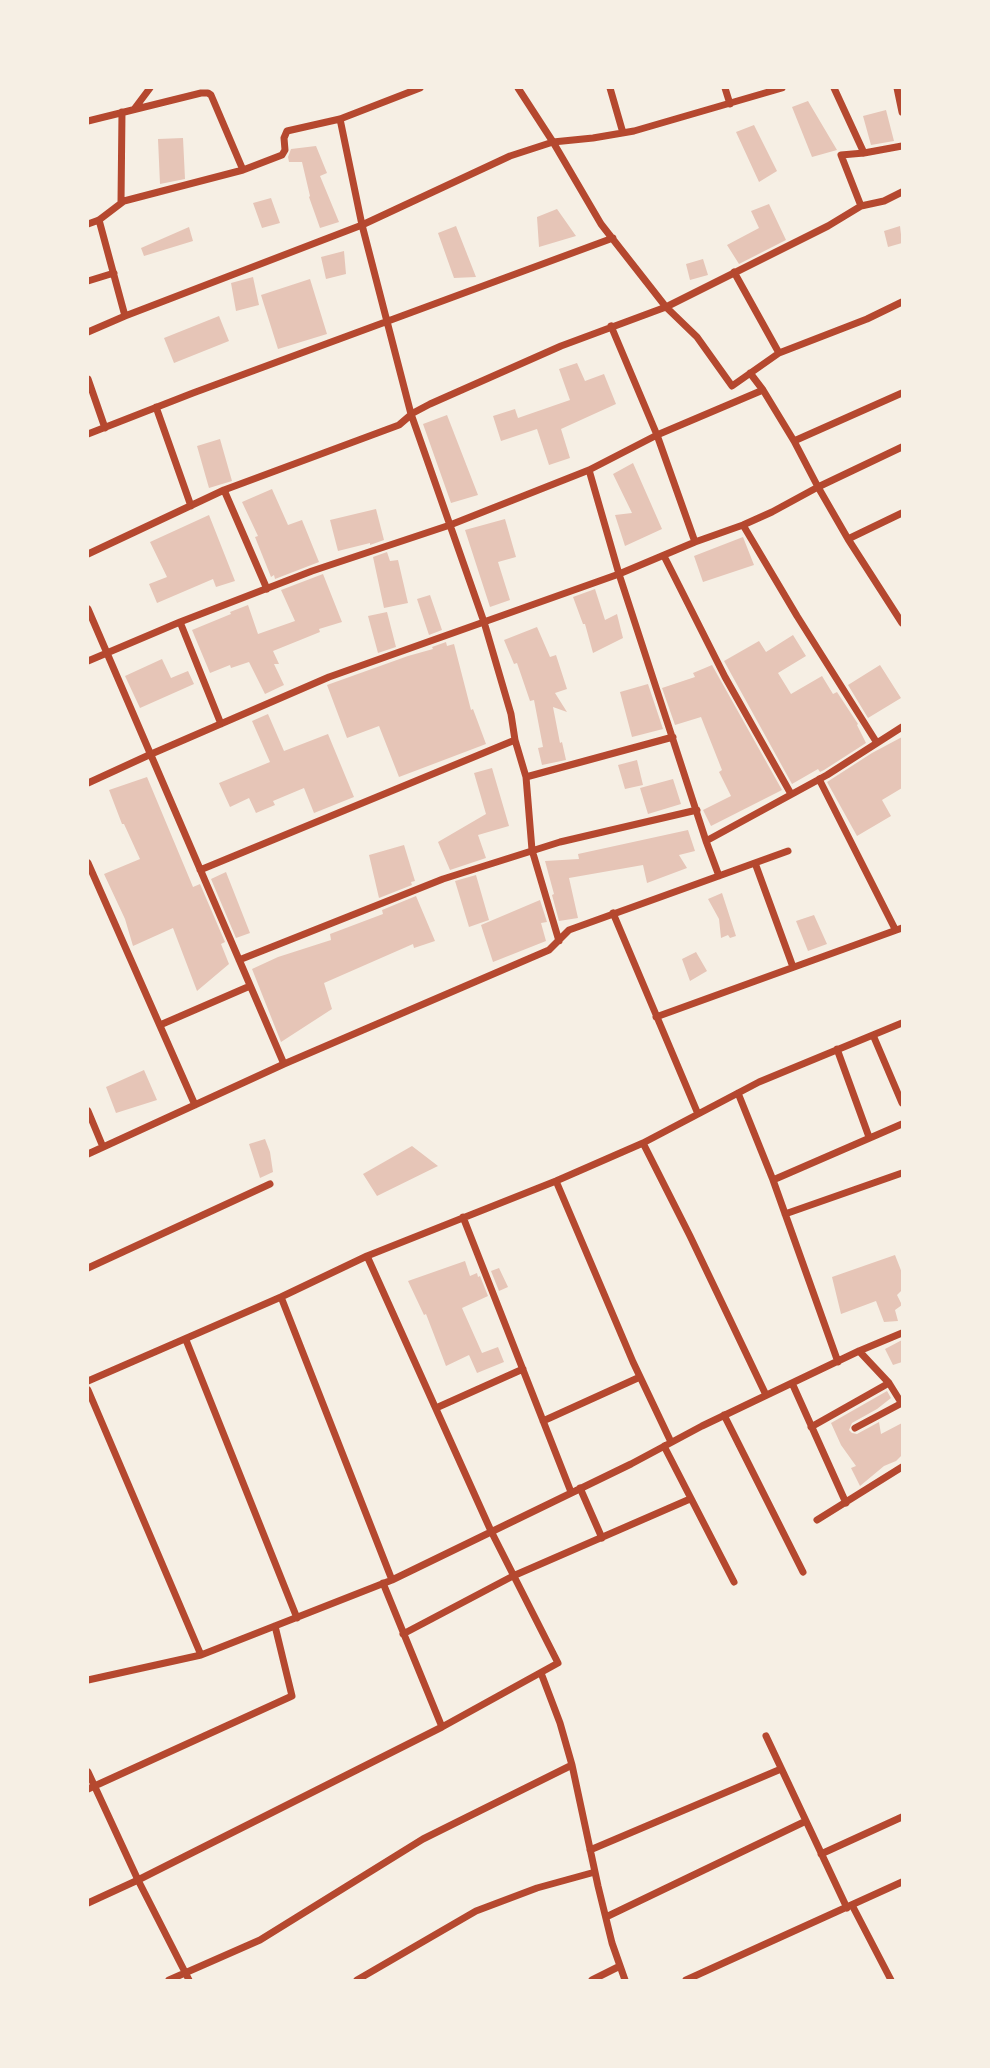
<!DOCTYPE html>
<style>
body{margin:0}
#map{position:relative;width:990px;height:2068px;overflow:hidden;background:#f6efe4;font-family:Raleway,sans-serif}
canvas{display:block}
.frame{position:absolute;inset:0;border:89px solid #f6efe4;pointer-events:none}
</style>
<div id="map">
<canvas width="990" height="2068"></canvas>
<div class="frame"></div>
</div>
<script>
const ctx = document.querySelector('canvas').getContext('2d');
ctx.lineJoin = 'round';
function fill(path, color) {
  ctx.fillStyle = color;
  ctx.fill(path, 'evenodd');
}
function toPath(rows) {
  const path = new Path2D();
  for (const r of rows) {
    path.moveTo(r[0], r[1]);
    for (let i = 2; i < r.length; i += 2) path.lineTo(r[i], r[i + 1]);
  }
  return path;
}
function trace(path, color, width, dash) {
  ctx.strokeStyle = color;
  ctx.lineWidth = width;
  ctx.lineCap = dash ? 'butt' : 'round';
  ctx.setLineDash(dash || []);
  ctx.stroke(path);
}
fill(toPath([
 [808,101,837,150,812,157,792,107],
 [886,110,894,141,871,145,863,116],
 [754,125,777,171,759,182,736,132],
 [183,138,185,179,160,184,158,139],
 [316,146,327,173,320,176,339,222,320,228,309,197,310,196,302,162,289,162,288,157,291,149],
 [271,198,280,223,262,228,253,203],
 [769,204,786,240,739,264,727,245,759,228,751,211],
 [557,209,576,236,539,247,537,217],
 [456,226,476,277,454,278,438,233],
 [900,226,902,243,888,247,884,231],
 [189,227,193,241,144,256,141,248],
 [344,251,346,274,326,279,321,257],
 [703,259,708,275,690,280,686,264],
 [253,277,259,305,236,311,231,283],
 [310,279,327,334,278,349,261,295],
 [219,316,229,341,174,363,164,338],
 [577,363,585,381,604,374,616,404,561,429,570,458,549,465,537,429,501,441,493,416,515,409,518,418,570,400,559,369],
 [447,415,478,495,451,503,423,424],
 [220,439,232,481,209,488,197,446],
 [633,463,662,529,625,546,615,515,632,513,613,474],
 [272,489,288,525,302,520,319,562,275,579,274,575,271,577,255,537,258,536,242,502],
 [376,509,384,540,370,545,370,543,338,551,330,520],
 [209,515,235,581,216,587,213,579,157,603,149,584,167,577,150,542],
 [505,519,516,557,498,562,510,600,490,607,465,530],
 [743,537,754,565,703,582,694,556],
 [387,552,390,561,398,560,408,603,384,608,373,557],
 [323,574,342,622,319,629,320,632,273,651,279,664,274,664,284,685,265,694,249,662,231,668,230,665,210,673,192,630,231,614,230,612,248,605,258,634,295,621,281,590],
 [595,589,605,620,617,614,623,638,593,653,585,624,583,624,573,597],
 [430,595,442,630,429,635,417,599],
 [387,612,396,647,378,653,368,616],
 [537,627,550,657,556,655,567,689,555,693,567,712,553,707,560,743,562,742,566,760,542,765,538,748,543,747,534,700,530,701,517,663,514,664,504,640],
 [793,635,806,656,778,673,791,694,822,676,833,694,837,692,858,724,857,725,866,743,824,770,820,772,818,769,792,784,724,661,759,641,766,652],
 [446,642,447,646,454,644,471,710,473,709,486,744,399,777,379,726,347,738,327,685,408,656,433,649,432,647],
 [162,659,171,678,188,671,194,684,140,708,125,676],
 [712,665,782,790,711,826,703,810,731,796,719,772,722,770,701,717,675,725,662,688,695,677,693,673],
 [880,665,901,698,868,718,848,685],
 [648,684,663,729,632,737,620,692],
 [268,714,284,751,328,734,354,797,314,813,304,788,273,801,275,805,256,813,249,798,230,807,219,783,270,762,252,721],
 [902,737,902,788,882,800,891,816,857,836,827,782,872,753],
 [637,760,643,785,625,789,618,765],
 [492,768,509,826,478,835,486,858,450,870,438,842,486,814,474,773],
 [147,777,193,887,200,884,225,942,221,944,229,964,197,991,173,928,133,946,125,919,104,874,140,859,124,824,122,824,109,790],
 [673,779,681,804,648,814,640,788],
 [688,830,695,851,679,855,687,868,647,883,643,865,569,878,578,918,559,921,552,895,554,894,545,861,579,859,578,854],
 [404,845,415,881,411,882,412,885,379,898,369,855],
 [226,872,250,933,236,938,211,879],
 [476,875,489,920,469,927,455,881],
 [722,893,736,936,730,938,728,935,721,938,719,919,708,899],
 [416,896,435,941,414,948,413,944,324,983,332,1009,281,1042,252,969,278,957,331,940,330,934,383,914,382,910],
 [540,900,547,922,541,923,546,941,493,962,481,925],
 [814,915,827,944,808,951,796,921],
 [696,952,707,971,690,981,682,959],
 [144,1070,157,1100,116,1113,106,1087],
 [265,1139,270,1152,273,1172,260,1178,249,1144],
 [412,1146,438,1166,377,1196,363,1174],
 [895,1255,902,1273,902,1290,897,1295,902,1305,895,1310,898,1321,884,1322,876,1301,841,1314,832,1277],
 [465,1261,470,1276,477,1273,478,1277,480,1276,488,1296,462,1308,482,1353,498,1347,504,1362,477,1373,469,1355,446,1366,426,1314,424,1315,408,1281],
 [499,1268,508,1287,499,1291,491,1271],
 [902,1340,902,1362,893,1365,885,1349],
 [887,1391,891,1398,877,1409,852,1423,849,1430,852,1433,857,1434,879,1422,881,1434,902,1423,902,1455,896,1461,884,1466,860,1486,851,1468,856,1466,841,1445,831,1423]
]), '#e6c5b7');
trace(toPath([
 [610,88,623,133],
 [725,88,730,104],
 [782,88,634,131,593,138,553,142,601,224,666,307,697,337,732,386,779,353,867,319,902,302],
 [834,88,864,153],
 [897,88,902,112],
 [135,108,150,88],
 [122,112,121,202,124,201],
 [340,119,362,225,411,414,484,622,511,714,515,740,526,777,532,850,559,941],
 [88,121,201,93,208,93,211,95,243,170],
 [861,206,841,155,864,153,902,146],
 [99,220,125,316],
 [88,224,99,220,124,201,243,170,282,155,285,150,284,138,287,131,340,119,420,88],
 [734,272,779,353],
 [88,281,114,273],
 [611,326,657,435,695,542],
 [88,332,125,316,362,225,510,156,553,142,518,88],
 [750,373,763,390,794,441,818,487,848,539,902,623],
 [88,379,105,428],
 [156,407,191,506],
 [88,434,193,393,613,238],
 [794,441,902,393],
 [589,470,619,574,706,841,719,876],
 [224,490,267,589],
 [743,525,797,616,877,743],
 [848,539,902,513],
 [88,554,224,490,399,425,413,413,430,404,561,346,666,307,828,226,861,206,884,201,902,192],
 [664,556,725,677,791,794],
 [88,609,284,1064],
 [180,622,221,724],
 [88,661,180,622,312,571,450,525,589,470,657,435,763,390],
 [526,777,673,737],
 [819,779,895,929],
 [88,783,149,755,329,677,619,574,695,542,743,525,772,512,818,487,902,447],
 [706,841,827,775,902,727],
 [88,863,195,1105],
 [755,863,793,967],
 [200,870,515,740],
 [613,913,698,1114],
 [239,960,443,879,560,842,697,810],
 [656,1017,902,928],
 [160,1025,250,986],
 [873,1035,902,1103],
 [837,1049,869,1137],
 [738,1093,773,1180,838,1362],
 [88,1111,103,1147],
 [643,1143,690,1236,766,1395],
 [88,1154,284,1064,549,950,569,930,788,851],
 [773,1180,902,1124],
 [556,1181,633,1362,671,1442],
 [785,1214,902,1173],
 [463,1217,571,1492],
 [367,1256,556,1181,643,1143,759,1082,902,1023],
 [88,1268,270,1184],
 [281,1297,392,1580],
 [186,1340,297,1618],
 [859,1351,889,1383,902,1404],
 [88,1381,281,1297,367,1256,491,1531,558,1663,442,1727,138,1880,88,1903],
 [792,1383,846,1503],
 [88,1390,201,1655],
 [436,1408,523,1369],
 [724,1415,803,1572],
 [543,1421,640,1377],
 [811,1427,889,1383],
 [855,1428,902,1403],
 [664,1446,734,1582],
 [580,1488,602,1538],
 [817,1520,902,1467],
 [383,1583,442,1727],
 [403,1634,513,1576,690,1499],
 [541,1673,560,1723,572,1765,598,1886,612,1943,625,1980],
 [88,1680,201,1655,392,1580,631,1464,702,1426,859,1351,902,1333],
 [766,1736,847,1908],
 [88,1772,138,1880,189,1980],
 [88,1789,292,1696,275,1626],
 [590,1850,781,1769],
 [821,1854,902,1817],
 [852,1905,891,1980],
 [606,1917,806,1821],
 [169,1980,260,1940,423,1839,572,1765],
 [357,1980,476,1911,537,1888,595,1872],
 [592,1980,620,1966],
 [686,1980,902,1882]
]), '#b5482f', 7);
</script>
